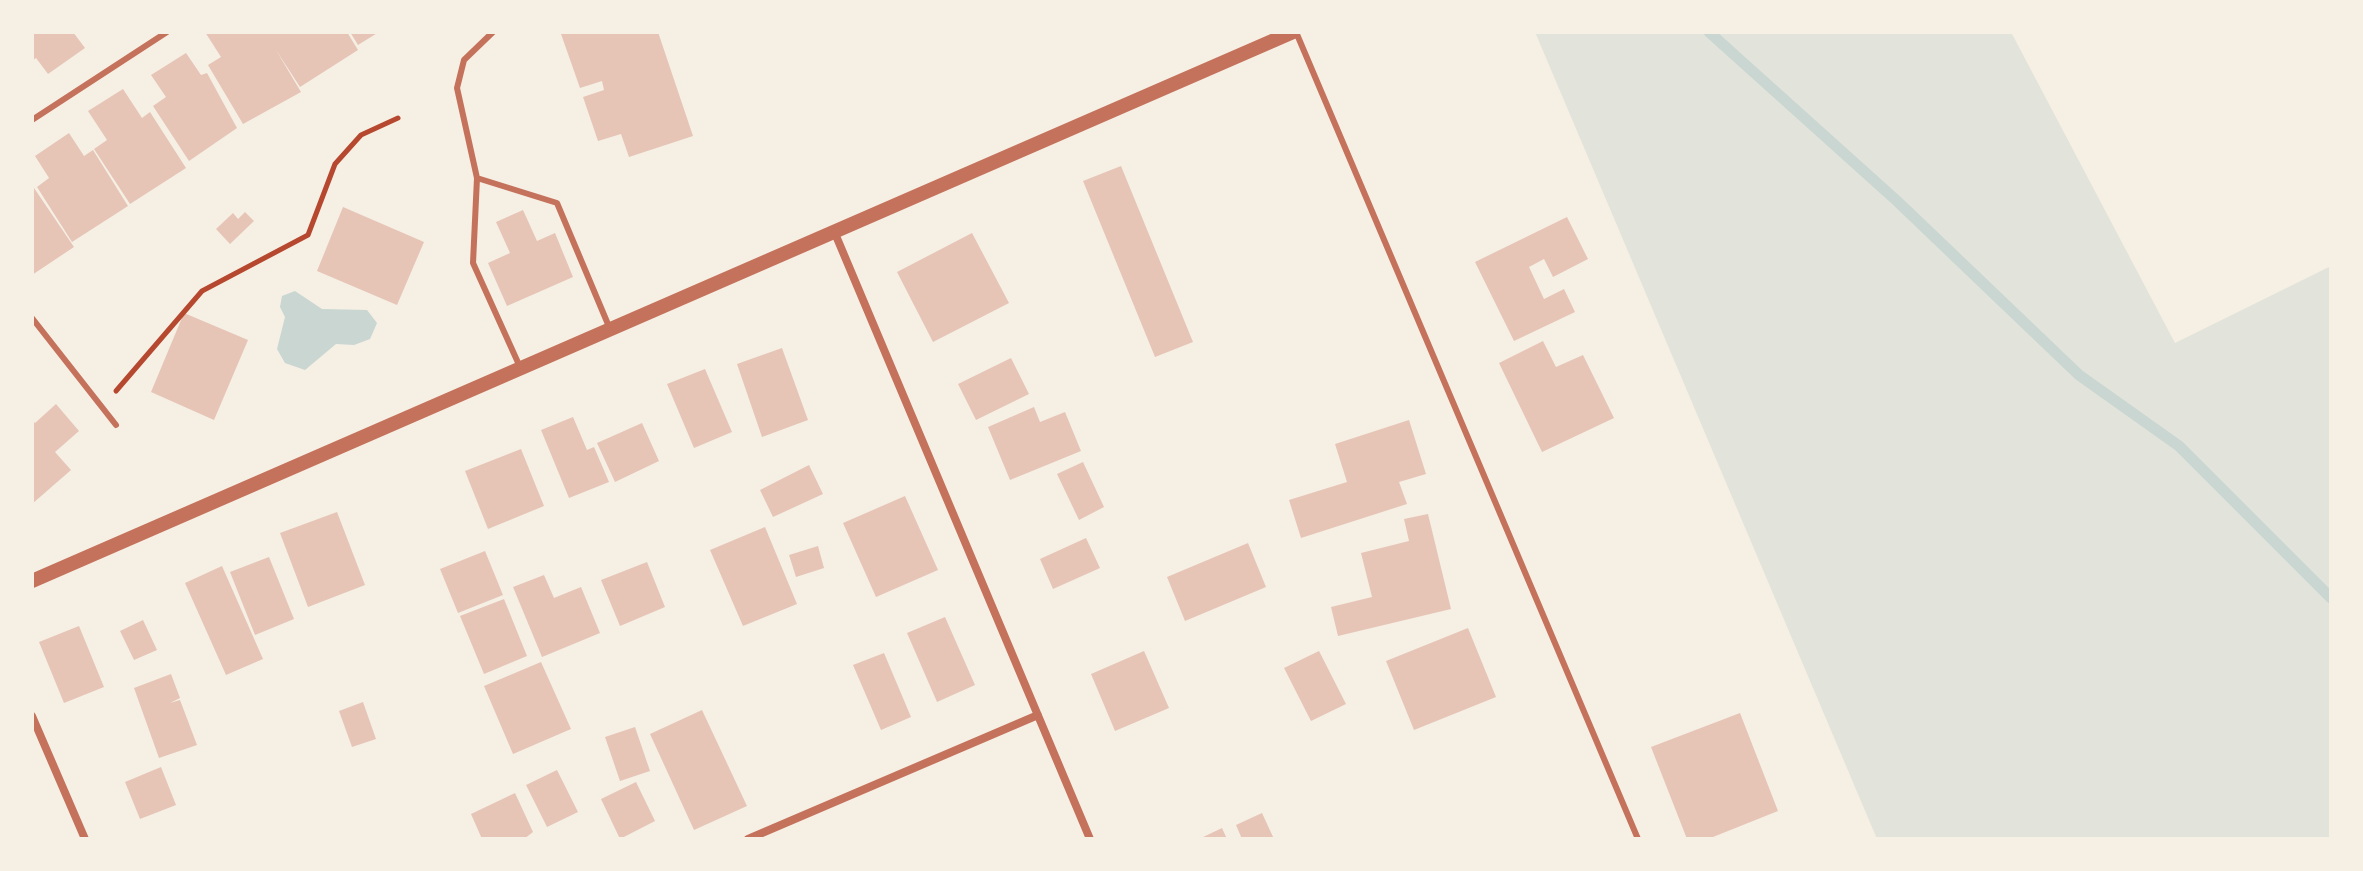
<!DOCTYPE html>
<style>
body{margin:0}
#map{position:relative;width:2363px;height:871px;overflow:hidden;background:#f6efe4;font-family:"Crimson Pro",serif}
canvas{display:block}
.frame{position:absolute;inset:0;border:34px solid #f6efe4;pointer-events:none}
</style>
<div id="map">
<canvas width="2363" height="871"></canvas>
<div class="frame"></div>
</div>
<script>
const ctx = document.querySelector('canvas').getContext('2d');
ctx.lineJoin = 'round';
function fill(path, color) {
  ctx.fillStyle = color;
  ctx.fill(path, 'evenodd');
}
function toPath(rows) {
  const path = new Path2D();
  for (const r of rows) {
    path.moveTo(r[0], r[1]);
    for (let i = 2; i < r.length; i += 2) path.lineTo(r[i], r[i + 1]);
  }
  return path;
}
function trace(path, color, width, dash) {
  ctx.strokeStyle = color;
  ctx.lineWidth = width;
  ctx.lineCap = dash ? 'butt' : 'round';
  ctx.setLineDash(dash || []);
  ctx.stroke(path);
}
fill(toPath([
 [1535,32,2011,32,2175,343,2331,266,2331,839,1877,839]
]), '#e2e4dc');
fill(toPath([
 [295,291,322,309,367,310,377,323,370,339,354,345,336,344,305,370,285,363,277,349,285,317,280,307,282,296]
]), '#c9d6d2');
trace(toPath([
 [1709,32,1897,201,2079,375,2179,446,2331,598]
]), '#c9d6d2', 11);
fill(toPath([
 [32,32,73,32,85,48,48,74,36,58,32,61],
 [205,32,347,32,358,50,300,87,276,50,301,92,243,124,208,65,221,57],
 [350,32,379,32,358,45],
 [566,32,658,32,693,136,629,157,621,134,598,141,583,97,604,90,602,81,580,88,561,34],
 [186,53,201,75,207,73,237,128,189,161,153,106,166,97,151,75],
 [123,89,142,118,150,112,186,168,130,204,94,149,107,140,88,111],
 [69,133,84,156,93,150,128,206,72,242,37,187,49,178,35,156],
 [1121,166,1193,342,1155,357,1083,181],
 [32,185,74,247,32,275],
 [343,207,424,242,397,305,317,271],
 [523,210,537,241,555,233,573,277,507,306,488,263,510,253,496,222],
 [245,212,254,221,230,244,216,229,233,213,238,219],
 [1567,217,1588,259,1553,277,1544,259,1529,267,1544,299,1564,289,1575,312,1514,341,1475,262],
 [972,233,1009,303,933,342,897,272],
 [184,313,248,340,214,420,151,392],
 [1543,341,1556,367,1583,355,1614,418,1542,452,1499,363],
 [782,348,808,420,762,437,737,364],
 [1011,358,1029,394,976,420,958,384],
 [705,369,732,432,694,448,667,384],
 [56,404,79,431,55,452,71,470,32,504,32,420,35,423],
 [1034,407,1040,422,1065,412,1081,451,1010,480,988,427],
 [573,417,587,450,594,447,609,482,569,498,541,430],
 [1409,420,1426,474,1399,482,1407,504,1301,538,1289,500,1347,482,1335,444],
 [642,423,659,461,615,482,597,443],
 [521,449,544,506,488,529,465,471],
 [1083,462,1104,507,1079,520,1057,474],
 [809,465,823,494,773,517,760,490],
 [905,496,938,570,876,597,843,523],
 [337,512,365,585,308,607,280,533],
 [1428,514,1451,609,1338,636,1331,607,1372,597,1361,553,1409,541,1404,519],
 [765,527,797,604,743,626,710,550],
 [1086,538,1100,568,1053,589,1040,559],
 [1248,543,1266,587,1185,621,1167,577],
 [818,546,824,568,796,577,789,555],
 [485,551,503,595,458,613,440,569],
 [269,557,294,619,255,635,230,572],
 [647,562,665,607,620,626,601,580],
 [222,566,263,659,226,675,185,583],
 [544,575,554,598,581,587,600,633,542,657,513,587],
 [504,599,527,656,484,674,460,616],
 [945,617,975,685,937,702,907,633],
 [143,620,157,650,134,660,120,631],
 [79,626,104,687,64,703,39,642],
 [1468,628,1496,697,1414,730,1386,661],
 [1144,651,1169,708,1115,731,1091,674],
 [1319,651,1346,704,1311,721,1284,668],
 [884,653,911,717,881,730,853,665],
 [541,662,571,729,513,754,484,686],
 [171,674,180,698,170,703,180,700,197,745,159,758,134,688],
 [363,702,376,739,352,747,339,711],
 [702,710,747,806,694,830,650,734],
 [1740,713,1778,811,1708,839,1687,839,1651,747],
 [635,727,650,771,620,781,605,737],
 [161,767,176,805,140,819,125,782],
 [557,770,578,812,547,827,526,785],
 [636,782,655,821,620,839,601,799],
 [515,793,533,832,524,839,482,839,471,814],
 [1262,813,1274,839,1242,839,1236,825],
 [1222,828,1227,839,1199,839]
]), '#e6c5b7');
trace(toPath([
 [116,391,202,291,308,235,335,164,361,135,398,118]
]), '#b5482f', 5);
trace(toPath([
 [493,32,464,60,457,88,477,178,473,263,520,367],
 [1296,32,1638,839],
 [32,120,167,32],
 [477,178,557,203,610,329],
 [32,318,116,425]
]), '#c5725c', 6);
trace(toPath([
 [834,231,1090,839],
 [32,716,85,839],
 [748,839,1038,715]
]), '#c5725c', 8);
trace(toPath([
 [32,581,1293,32]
]), '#c5725c', 14);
</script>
